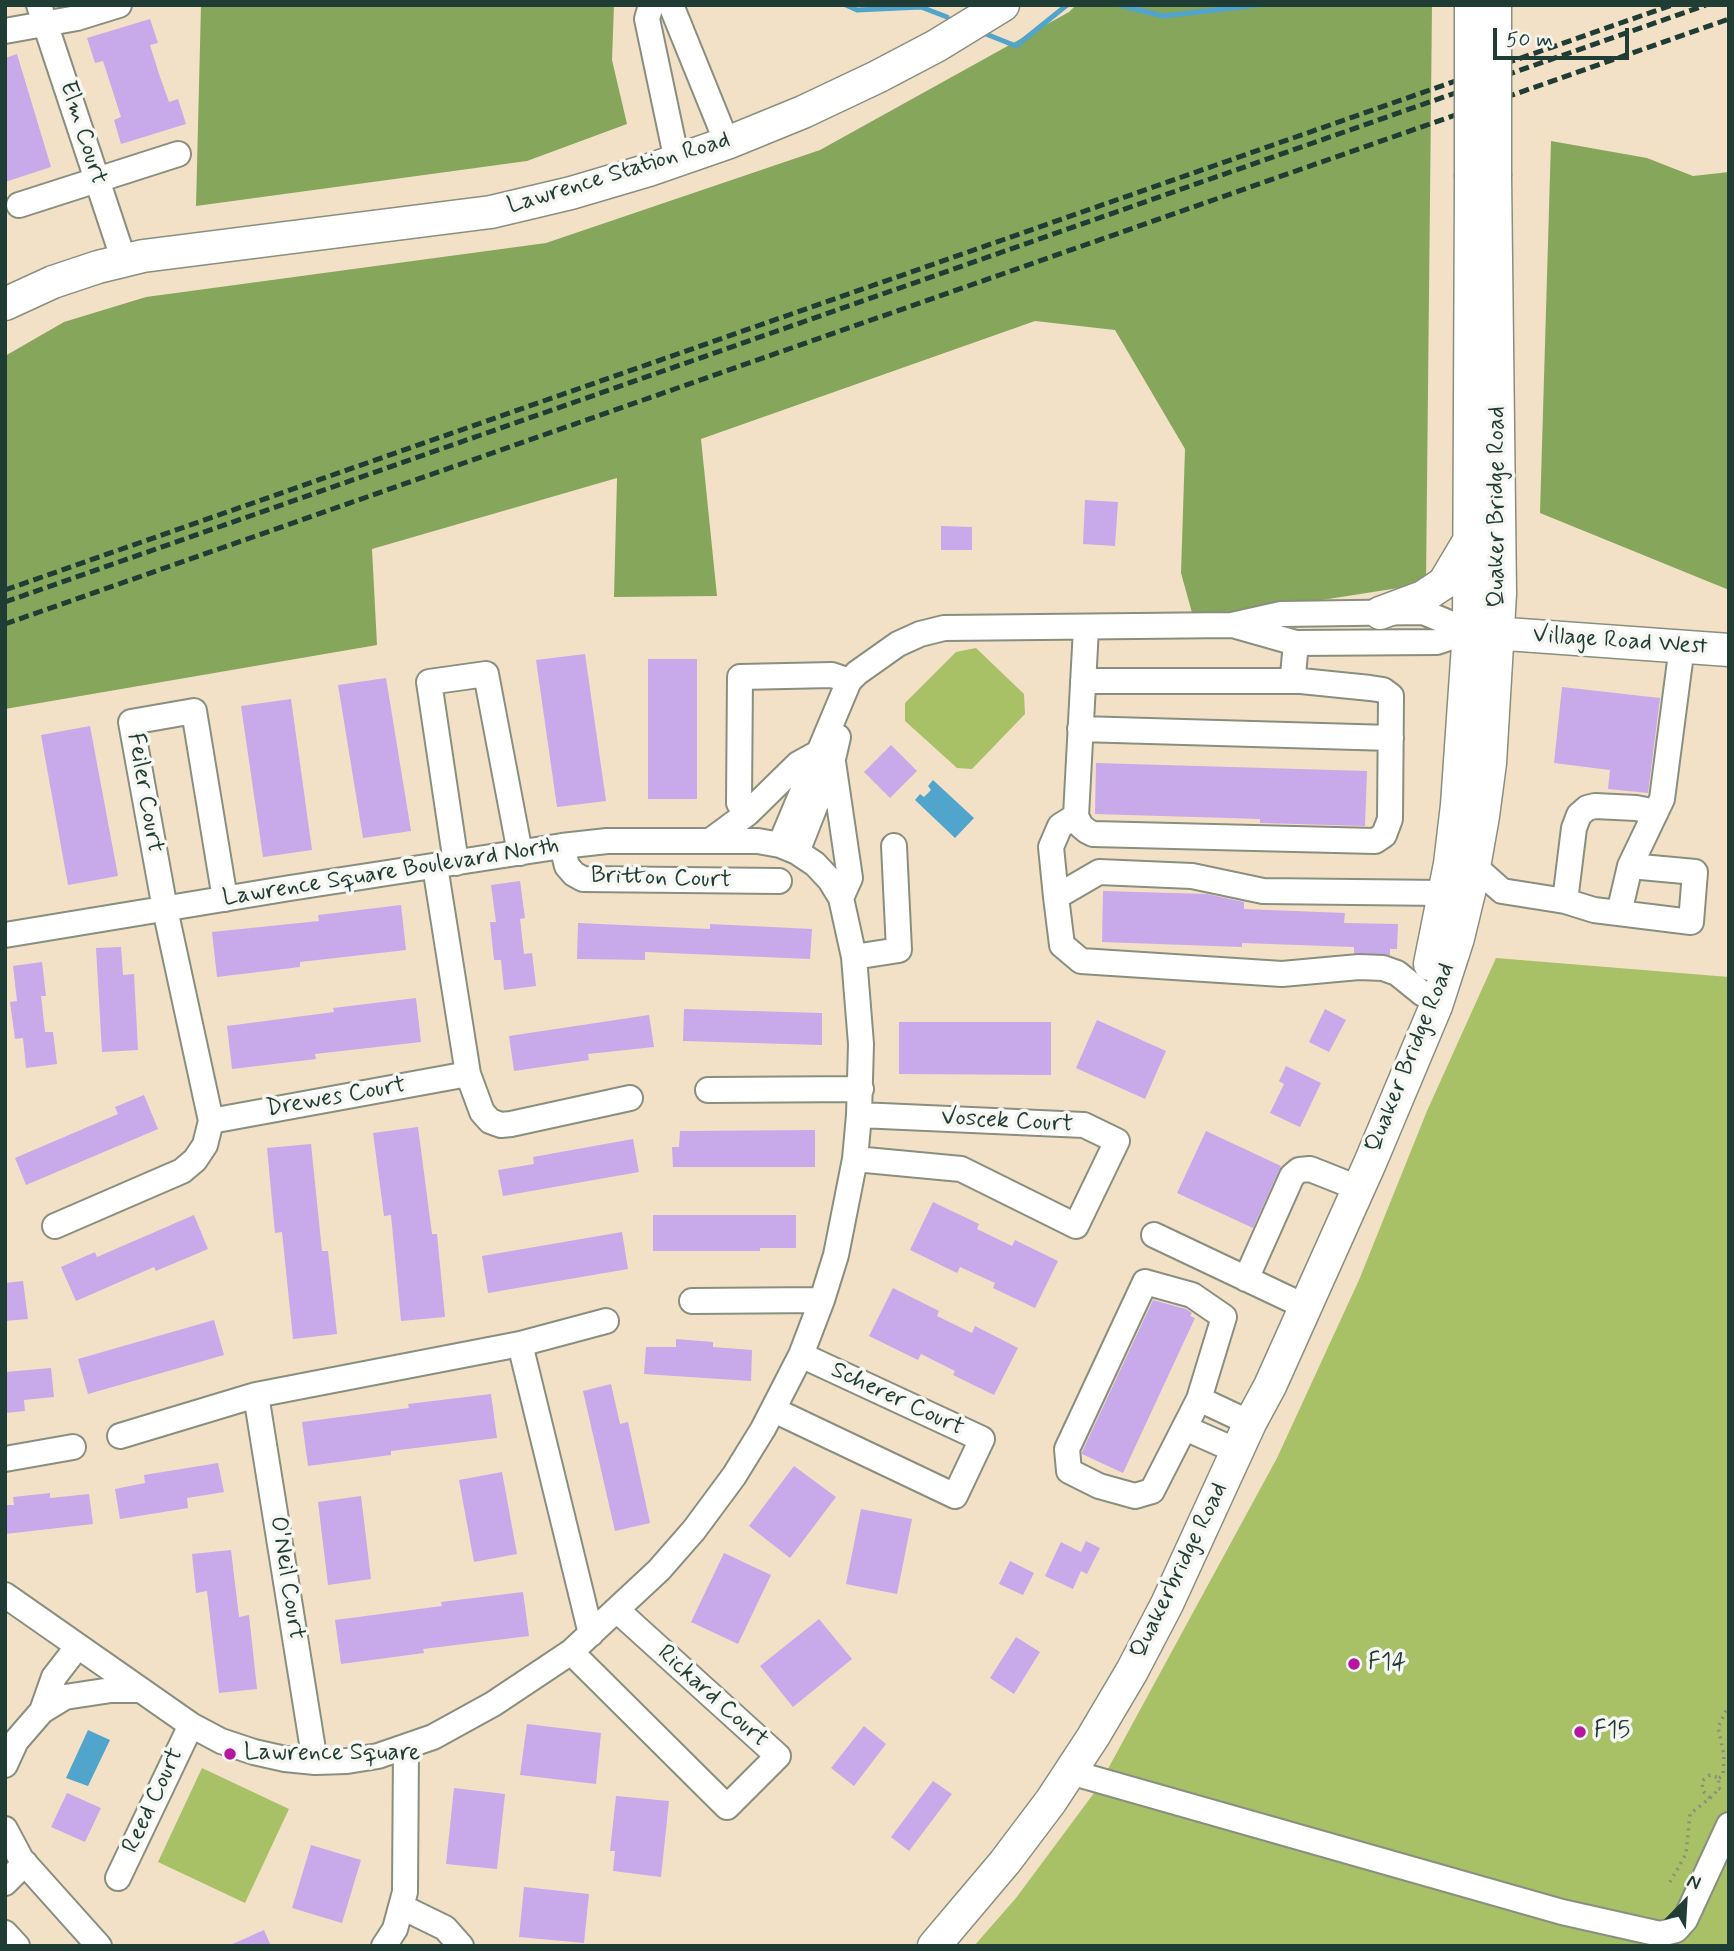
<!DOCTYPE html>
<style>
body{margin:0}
#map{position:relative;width:1734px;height:1951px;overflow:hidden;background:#f3e1c7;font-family:Mynerve,sans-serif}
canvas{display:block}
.frame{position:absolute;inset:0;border:7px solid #1f3d34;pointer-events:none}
.north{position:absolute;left:1650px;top:1867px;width:70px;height:70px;-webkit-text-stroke:5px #f6f6f2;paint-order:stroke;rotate:24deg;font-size:19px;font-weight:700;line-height:28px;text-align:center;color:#1f3d34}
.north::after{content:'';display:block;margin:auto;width:24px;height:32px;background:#1f3d34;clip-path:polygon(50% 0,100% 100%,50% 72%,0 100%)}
.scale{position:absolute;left:1493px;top:28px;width:136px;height:32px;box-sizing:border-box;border:4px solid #1f3d34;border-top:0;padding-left:9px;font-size:21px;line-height:24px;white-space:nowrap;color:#1f3d34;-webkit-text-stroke:5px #f6f6f2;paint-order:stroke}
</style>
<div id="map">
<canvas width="1734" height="1951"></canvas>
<div class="frame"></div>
<div class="north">N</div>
<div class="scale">50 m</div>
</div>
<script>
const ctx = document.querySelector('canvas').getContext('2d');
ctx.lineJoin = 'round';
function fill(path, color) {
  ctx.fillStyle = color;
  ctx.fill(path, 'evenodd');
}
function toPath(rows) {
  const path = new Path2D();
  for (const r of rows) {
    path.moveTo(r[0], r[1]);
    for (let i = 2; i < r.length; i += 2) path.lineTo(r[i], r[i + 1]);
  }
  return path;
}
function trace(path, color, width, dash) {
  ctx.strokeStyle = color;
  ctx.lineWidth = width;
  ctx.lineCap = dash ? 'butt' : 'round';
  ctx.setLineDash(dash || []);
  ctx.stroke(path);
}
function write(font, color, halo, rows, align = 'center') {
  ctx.font = font + ' Mynerve,sans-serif';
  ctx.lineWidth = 7;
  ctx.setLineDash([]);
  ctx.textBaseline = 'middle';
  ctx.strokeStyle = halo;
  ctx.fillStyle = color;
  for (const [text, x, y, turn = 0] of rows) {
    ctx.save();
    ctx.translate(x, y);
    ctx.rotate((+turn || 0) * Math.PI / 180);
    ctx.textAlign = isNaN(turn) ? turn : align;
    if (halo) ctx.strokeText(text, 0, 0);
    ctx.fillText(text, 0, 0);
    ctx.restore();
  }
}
fill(toPath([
 [976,648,1024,694,1025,714,972,769,957,768,905,721,905,703,956,652],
 [1496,958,1729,977,1729,1946,974,1946,1016,1898,1097,1789,1277,1458,1359,1280,1427,1111],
 [202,1768,289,1809,245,1903,158,1862]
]), '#a8c066');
fill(toPath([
 [201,5,614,5,612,60,627,124,527,161,196,206],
 [1076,5,1432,5,1426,582,1424,584,1194,620,1181,573,1185,449,1115,330,1035,321,701,439,717,596,614,597,617,478,372,549,377,645,5,709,5,356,64,322,146,297,546,243,820,150,1069,12],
 [1551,141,1647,158,1693,176,1729,172,1729,590,1540,513]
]), '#86a65b');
fill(toPath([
 [933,780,974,818,955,838,915,800,920,794,924,797,931,790,928,786],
 [88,1730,110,1740,88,1786,66,1778]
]), '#51a4cc');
trace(toPath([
 [846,5,857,10,921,7,947,17],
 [1119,5,1163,16,1259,5],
 [986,34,1016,46,1067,5]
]), '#51a4cc', 5);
fill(toPath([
 [150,19,158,43,150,45,159,74,169,102,178,99,186,124,121,144,114,120,121,117,103,61,95,63,87,38],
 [17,54,51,167,5,182,5,58],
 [1085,500,1118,502,1115,546,1083,544],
 [941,526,972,527,972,550,941,550],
 [585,654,606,801,557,807,536,660],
 [648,659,697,659,697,799,648,799],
 [386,678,411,831,363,838,338,685],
 [1562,687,1660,698,1648,793,1608,789,1610,770,1554,763],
 [291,699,312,850,263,857,241,706],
 [90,726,118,876,68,885,41,735],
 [891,745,917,771,890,798,864,772],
 [1096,763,1367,771,1365,826,1260,823,1260,819,1095,814],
 [520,881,525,918,520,919,524,954,532,953,536,986,504,990,501,960,494,960,490,922,496,922,491,885],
 [1103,891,1207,894,1244,902,1244,909,1345,913,1344,923,1398,924,1397,949,1390,949,1390,955,1354,953,1354,947,1242,943,1242,947,1102,942],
 [401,905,406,950,300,962,300,967,217,977,212,932,319,921,318,915],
 [578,923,710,929,710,924,812,929,810,959,645,952,645,960,577,959],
 [121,947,123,975,134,974,138,1050,102,1052,96,948],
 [42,962,46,996,41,996,45,1032,53,1032,57,1064,26,1068,23,1038,15,1039,10,1002,17,1001,13,966],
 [416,998,421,1042,315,1054,316,1059,232,1069,227,1026,334,1012,333,1008],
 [684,1009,822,1013,822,1045,683,1041],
 [1325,1009,1346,1020,1329,1052,1309,1042],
 [649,1015,654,1047,588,1054,589,1060,514,1071,509,1036],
 [1097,1020,1166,1051,1145,1099,1076,1068],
 [899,1022,1051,1022,1051,1075,899,1074],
 [1286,1066,1321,1083,1300,1127,1270,1113,1284,1084,1279,1081],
 [144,1095,158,1129,26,1185,15,1158,118,1114,115,1107],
 [418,1127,432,1234,437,1234,445,1317,401,1321,391,1215,384,1216,373,1133],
 [815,1130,815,1167,673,1167,672,1147,679,1147,680,1131],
 [1206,1131,1281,1166,1253,1228,1177,1193],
 [633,1139,639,1172,503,1196,498,1170,534,1164,533,1157],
 [311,1144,322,1251,328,1251,337,1334,293,1339,282,1232,275,1233,267,1148],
 [933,1202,979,1224,977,1229,1012,1246,1015,1240,1058,1261,1035,1308,993,1288,995,1283,960,1267,957,1273,910,1250],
 [194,1215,208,1249,156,1271,154,1267,76,1301,61,1267,95,1252,97,1257],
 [653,1215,796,1215,796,1248,760,1248,760,1251,653,1251],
 [622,1232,628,1269,488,1293,482,1256],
 [23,1281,28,1319,5,1321,5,1283],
 [893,1288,939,1311,937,1316,972,1333,975,1326,1018,1348,994,1395,953,1375,955,1371,921,1354,918,1360,869,1336],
 [1153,1300,1186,1309,1192,1313,1190,1316,1195,1318,1123,1473,1082,1454,1082,1452],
 [214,1320,224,1355,88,1394,78,1359],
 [676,1339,713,1342,713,1347,752,1350,751,1381,644,1374,646,1347,676,1347],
 [51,1368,54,1397,24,1400,25,1411,5,1413,5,1372],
 [611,1384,620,1424,628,1422,650,1523,615,1531,583,1391],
 [491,1394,497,1438,391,1451,391,1455,308,1466,302,1422,409,1408,408,1404],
 [218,1463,224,1492,187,1498,188,1508,120,1519,115,1489,145,1483,144,1475],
 [794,1466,836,1497,790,1558,749,1526],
 [502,1472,517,1554,474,1562,459,1480],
 [50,1493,50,1498,89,1494,93,1524,5,1534,5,1505,14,1505,13,1497],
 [361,1496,371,1579,328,1585,318,1502],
 [861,1509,912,1519,897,1594,846,1584],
 [1086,1541,1100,1548,1087,1574,1081,1571,1073,1589,1045,1576,1061,1542,1081,1552],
 [231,1550,239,1617,249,1615,257,1689,219,1693,207,1591,196,1593,192,1554],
 [724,1553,771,1575,738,1644,691,1622],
 [1010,1561,1034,1573,1023,1595,999,1584],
 [523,1592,529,1636,423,1649,424,1653,341,1664,335,1620,442,1606,441,1602],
 [819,1619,852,1659,793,1707,760,1666],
 [1016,1637,1040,1652,1014,1694,990,1678],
 [527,1724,601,1733,596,1784,520,1775],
 [864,1726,886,1744,854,1786,831,1768],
 [933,1781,952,1794,909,1851,891,1837],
 [454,1788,505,1794,497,1869,446,1864],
 [67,1793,101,1808,85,1842,51,1827],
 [616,1796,669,1801,661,1877,613,1871,615,1851,610,1851],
 [311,1845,361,1860,342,1923,292,1908],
 [524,1887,589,1894,584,1943,519,1937],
 [264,1930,271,1946,228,1946]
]), '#c8a9ea');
const minor = toPath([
 [39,5,124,261],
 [651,5,647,19,677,161],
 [671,5,727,143],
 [5,31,77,18,119,5],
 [19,205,178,154],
 [1236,626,1296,643,1437,642,1469,631],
 [1086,628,1076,816,1081,826,1087,831,1093,834,1375,841,1384,835,1390,819,1391,696,1383,690,1370,688,1301,681,1293,675,1296,643],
 [1083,681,1301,681],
 [1080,729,1391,738],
 [833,762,850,878,841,898],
 [739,803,740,677,832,675,849,681],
 [710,841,748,813,798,764,818,753],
 [780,845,849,681,857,673,898,644,920,634,944,628,1232,625,1281,614,1423,612,1469,631],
 [562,846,567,866,574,874,583,879,779,881],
 [797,852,832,763,838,737],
 [456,863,429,682,486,674,520,853],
 [435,866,468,1074,482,1112,490,1121,501,1125,511,1124,630,1098],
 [1474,866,1502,891,1565,901,1594,910,1691,922,1695,872,1630,866],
 [1056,897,1051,847,1060,826,1076,816],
 [1565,901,1574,828,1579,815,1587,808,1595,806,1636,808,1656,812],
 [1619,913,1630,866,1662,799,1682,646],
 [5,935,290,888,562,846,607,841,758,841,780,845,797,852,815,864,830,880,841,898,854,957,861,1044,859,1115,855,1159,836,1255,822,1300,801,1355,763,1429,734,1476,694,1530,659,1570,571,1652,493,1704,433,1737,378,1756,347,1761,315,1762,285,1759,254,1752,221,1741,191,1725,5,1595],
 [854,957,899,950,894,846],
 [1423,994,1397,973,1383,968,1359,967,1282,974,1081,961,1062,945,1056,897,1099,872,1192,876,1263,891,1444,893],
 [708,1090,861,1089],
 [211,1121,468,1074],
 [855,1159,961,1169,1076,1226,1117,1141,1084,1125,859,1115],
 [55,1226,182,1171,195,1160,205,1145,211,1121,165,909,131,722,194,711,225,899],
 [1154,1235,1304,1306],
 [1246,1279,1292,1176,1299,1170,1310,1169,1358,1188],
 [1145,1282,1192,1295,1224,1317,1199,1399,1152,1491,1135,1496,1099,1486,1069,1471,1067,1449,1145,1282],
 [692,1301,822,1300],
 [520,1344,591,1634],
 [256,1395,315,1762],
 [1199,1399,1250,1423],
 [774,1410,955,1496,982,1439,801,1355],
 [1185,1428,1237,1451],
 [120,1436,256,1395,520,1344,606,1321],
 [5,1459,73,1447],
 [571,1652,727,1807,778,1756,618,1611],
 [42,1711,65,1697,111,1690,141,1690],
 [5,1765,16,1741,42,1711,54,1677,78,1646],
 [1070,1772,1562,1912,1660,1934,1676,1930,1685,1920,1729,1825],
 [5,1829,21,1859,99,1946],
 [118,1878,191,1725],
 [5,1883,25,1863],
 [402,1907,445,1928,461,1946],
 [5,1933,17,1946],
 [384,1946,395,1929,405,1892,406,1748]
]);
const major = toPath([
 [5,304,53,282,98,267,143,256,491,212,571,193,649,170,727,143,803,112,877,77,936,46,1003,5],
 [1380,613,1423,597,1444,583,1469,541],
 [1479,632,1729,650],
 [1430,964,1450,864,1457,805,1469,631,1471,177],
 [934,1946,1005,1862,1051,1801,1093,1737,1132,1671,1167,1604,1250,1423,1270,1386,1370,1163,1436,1006,1458,938,1471,884,1483,816,1490,763,1500,594,1495,176]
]);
trace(minor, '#898f7e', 28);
trace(major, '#898f7e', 35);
trace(toPath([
 [1719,1778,1723,1775,1724,1755,1718,1727,1729,1705],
 [1710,1798,1703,1791,1702,1781,1710,1775,1719,1778,1718,1788],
 [1670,1882,1686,1854,1690,1814,1714,1795,1718,1788,1722,1790]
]), '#898f7e', 3.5, [2, 5]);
trace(minor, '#fff', 24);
trace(major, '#fff', 32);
trace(toPath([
 [5,590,1672,5],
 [5,602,1706,5],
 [5,624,1729,19]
]), '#1f3d34', 5, [10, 5]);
const majorBridge = toPath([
 [1471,5,1471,177],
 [1495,5,1495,176]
]);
trace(majorBridge, '#898f7e', 35, []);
trace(majorBridge, '#fff', 32);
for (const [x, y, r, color] of [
 [1354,1664,7,"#b5179e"],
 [1580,1732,7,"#b5179e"],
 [230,1754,7,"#b5179e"]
]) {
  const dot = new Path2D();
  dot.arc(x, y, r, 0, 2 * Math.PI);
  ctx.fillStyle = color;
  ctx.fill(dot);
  trace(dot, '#f6f6f2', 2.5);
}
write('24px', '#1f3d34', '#f6f6f2', [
 ["Elm Court",82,133,72],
 ["Lawrence Station Road",619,174,-17],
 ["Quaker Bridge Road",1498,507,-90],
 ["Village Road West",1620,642,4],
 ["Feiler Court",144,793,80],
 ["Lawrence Square Boulevard North",391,873,-9],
 ["Britton Court",661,879,2],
 ["Quaker Bridge Road",1411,1058,-68],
 ["Drewes Court",336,1098,-10],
 ["Voscek Court",1007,1122,3],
 ["Scherer Court",897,1400,25],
 ["Quakerbridge Road",1180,1571,-64],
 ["O'Neil Court",286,1578,81],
 ["Rickard Court",712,1697,42],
 ["Reed Court",154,1801,-65]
]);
write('24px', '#1f3d34', '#f6f6f2', [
 ["F14",1368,1664],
 ["F15",1594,1732],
 ["Lawrence Square",244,1754]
], 'left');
</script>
